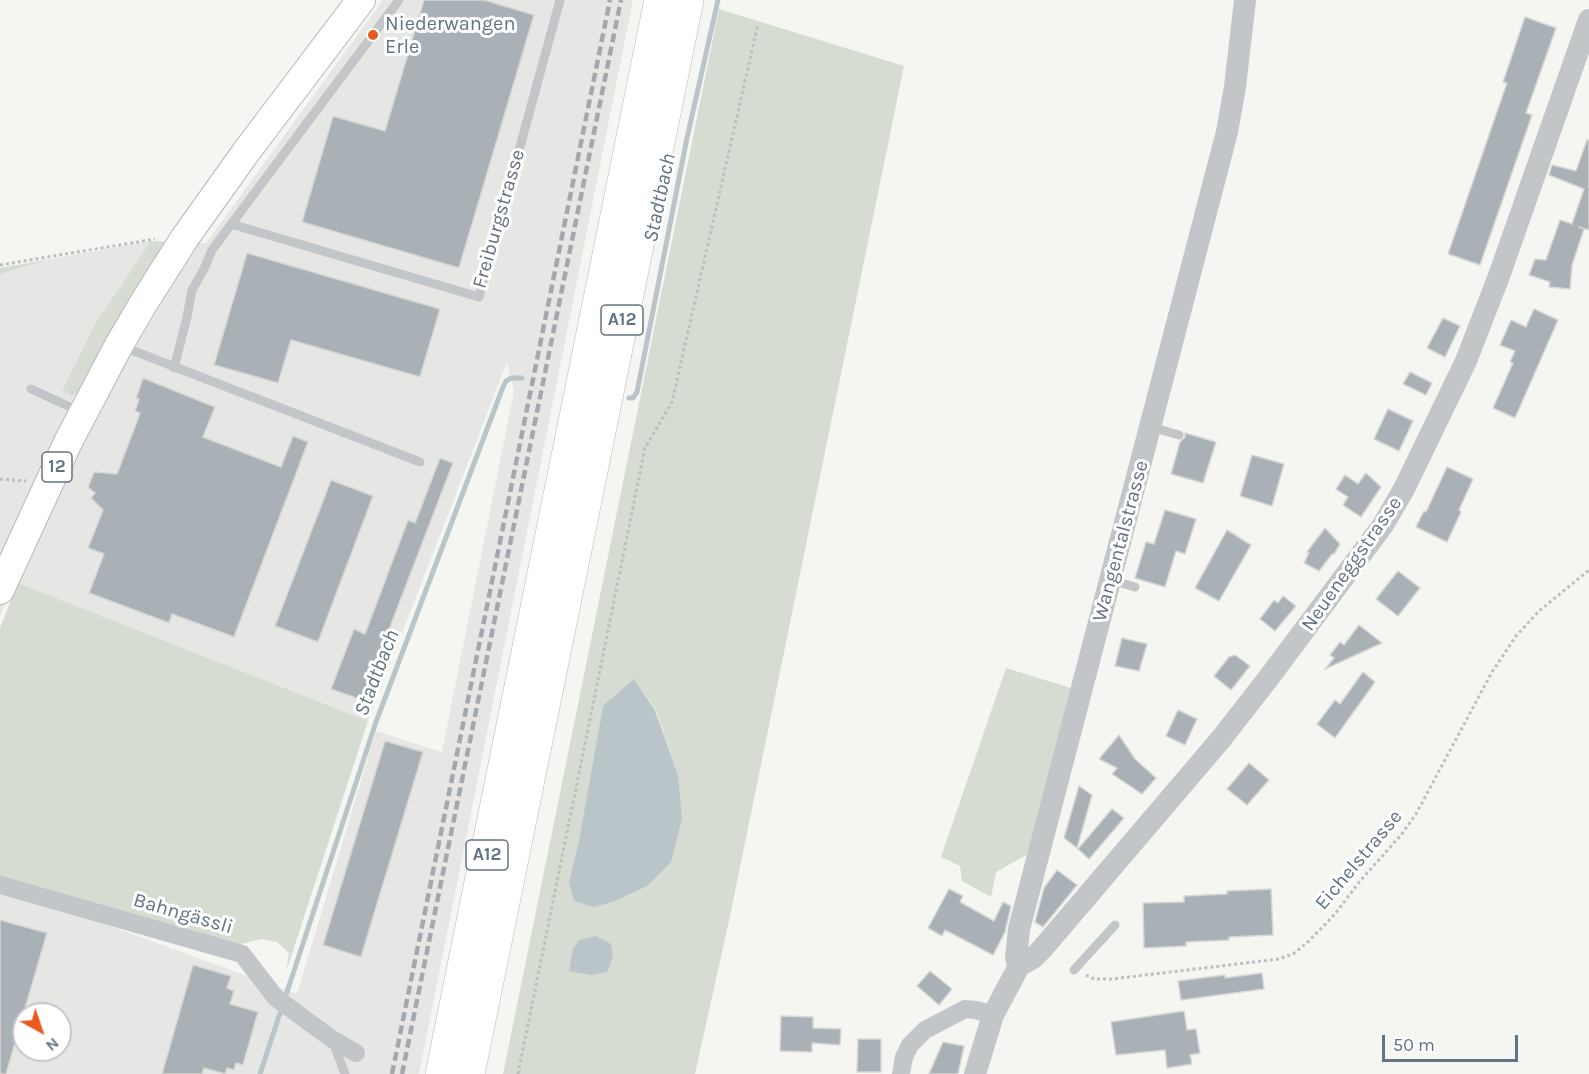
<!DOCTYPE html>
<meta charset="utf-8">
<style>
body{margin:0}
#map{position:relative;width:1589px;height:1074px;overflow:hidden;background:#f5f5f1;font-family:Karla,sans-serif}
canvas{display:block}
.north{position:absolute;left:12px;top:1002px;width:60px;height:60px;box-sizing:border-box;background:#fff;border:2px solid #c1c7cd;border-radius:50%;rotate:140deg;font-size:16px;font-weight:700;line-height:24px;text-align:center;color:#637383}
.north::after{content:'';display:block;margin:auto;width:21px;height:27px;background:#e85a1f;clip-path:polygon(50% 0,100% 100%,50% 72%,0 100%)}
.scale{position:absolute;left:1382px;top:1035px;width:136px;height:27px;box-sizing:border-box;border:3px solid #637383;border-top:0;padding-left:8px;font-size:18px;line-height:21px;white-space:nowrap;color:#637383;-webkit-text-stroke:4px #fff;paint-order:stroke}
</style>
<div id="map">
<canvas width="1589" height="1074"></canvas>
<div class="north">N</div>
<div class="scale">50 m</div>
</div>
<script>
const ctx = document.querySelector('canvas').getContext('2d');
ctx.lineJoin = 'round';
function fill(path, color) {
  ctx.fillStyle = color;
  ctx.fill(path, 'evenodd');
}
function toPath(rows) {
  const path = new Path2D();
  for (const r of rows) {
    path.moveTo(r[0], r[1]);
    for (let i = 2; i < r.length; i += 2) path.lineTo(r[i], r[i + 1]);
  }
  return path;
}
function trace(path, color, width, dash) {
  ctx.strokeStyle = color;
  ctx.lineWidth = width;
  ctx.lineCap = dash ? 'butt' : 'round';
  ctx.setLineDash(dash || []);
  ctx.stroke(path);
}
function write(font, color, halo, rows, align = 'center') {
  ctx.font = font + ' Karla,sans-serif';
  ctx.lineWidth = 6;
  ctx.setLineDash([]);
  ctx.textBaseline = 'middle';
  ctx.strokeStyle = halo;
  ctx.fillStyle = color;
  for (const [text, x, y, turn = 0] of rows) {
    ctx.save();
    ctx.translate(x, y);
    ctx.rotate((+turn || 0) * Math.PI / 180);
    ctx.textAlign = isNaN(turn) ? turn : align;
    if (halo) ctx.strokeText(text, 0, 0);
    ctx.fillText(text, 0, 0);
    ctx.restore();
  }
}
fill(toPath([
 [383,0,633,0,419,1074,0,1074,0,886,297,994,376,731,442,752,514,391,507,362,368,721,15,582,0,616,0,268,151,241,206,243],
 [24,1014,60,1014,60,1050,24,1050]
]), '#e6e7e5');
fill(toPath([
 [719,9,904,66,730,916,695,1074,503,1074],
 [634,679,656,710,678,775,569,883,579,841],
 [151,241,169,242,110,331,82,388,72,396,62,392,94,326],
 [46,260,0,274,0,268],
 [18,583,368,721,286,972,289,953,277,942,261,939,241,944,223,941,0,877,0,628],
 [1006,668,1074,689,1030,853,996,872,991,897,962,881,960,866,941,857]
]), '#d6dcd2');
fill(toPath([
 [634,679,655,710,678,775,682,819,671,862,647,886,615,901,594,907,574,901,569,882,579,841,603,706],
 [596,936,611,944,613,957,607,972,591,975,569,971,573,949,579,940]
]), '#bac5ca');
trace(toPath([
 [629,398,633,398,637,392,687,138,718,0],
 [286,995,376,722,503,387,506,381,511,378,522,378],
 [260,1074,280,1013]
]), '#bac5ca', 5);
const building = toPath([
 [424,0,484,0,534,15,459,268,302,222,333,116,385,131,424,0],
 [1525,17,1556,28,1526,113,1532,115,1480,265,1448,254,1507,83,1503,82,1525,17],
 [1587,140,1589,140,1589,230,1579,227,1584,229,1572,265,1570,289,1549,287,1550,282,1529,275,1535,259,1546,260,1560,220,1572,224,1584,189,1549,175,1552,165,1576,171,1587,140],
 [247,253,440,309,420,377,291,340,278,383,214,365,247,253],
 [1534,309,1558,320,1515,418,1493,408,1513,363,1510,362,1515,351,1500,345,1511,320,1526,327,1534,309],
 [1443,318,1460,326,1445,357,1427,348,1443,318],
 [1410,372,1432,383,1426,395,1403,384,1410,372],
 [143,378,215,407,203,437,281,467,293,436,308,442,234,637,172,614,169,623,89,593,104,554,88,548,103,510,91,498,95,493,88,487,94,472,117,474,140,413,135,411,139,399,136,398,143,378],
 [1388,409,1413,421,1399,451,1374,439,1388,409],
 [1185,433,1216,442,1203,483,1171,474,1180,442,1185,437,1185,433],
 [1252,455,1284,464,1272,506,1240,496,1252,455],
 [440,458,453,463,362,700,331,689,354,629,365,634,408,520,415,523,440,458],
 [1447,467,1473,479,1459,510,1461,512,1447,542,1416,527,1424,511,1426,512,1447,467],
 [1366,473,1381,487,1361,517,1343,505,1348,497,1336,489,1345,475,1358,484,1366,473],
 [331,480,373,496,318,642,275,626,331,480],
 [1165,510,1196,519,1185,554,1176,551,1165,587,1135,578,1146,542,1154,544,1165,510],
 [1325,528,1340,544,1334,554,1332,554,1319,571,1304,563,1309,553,1307,552,1325,528],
 [1227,530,1251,545,1219,601,1195,588,1227,530],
 [1398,571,1420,588,1398,616,1376,599,1398,571],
 [1283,596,1296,606,1275,631,1260,619,1274,600,1278,603,1283,596],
 [1359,625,1382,643,1325,669,1334,658,1330,655,1340,642,1344,645,1359,625],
 [1122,638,1147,644,1139,671,1115,666,1122,638],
 [1235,655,1250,666,1231,690,1214,676,1229,657,1235,655],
 [1363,672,1375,682,1335,738,1317,724,1335,700,1340,704,1363,672],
 [1178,710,1197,719,1185,745,1166,736,1178,710],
 [1119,735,1135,759,1156,778,1142,794,1112,774,1117,768,1099,759,1119,735],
 [385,741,423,752,361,957,323,945,385,741],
 [1249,763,1269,780,1247,805,1227,789,1249,763],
 [1079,786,1092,795,1077,848,1064,838,1079,786],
 [1112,809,1124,818,1089,859,1078,849,1112,809],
 [1057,870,1077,885,1043,927,1035,922,1044,888,1057,870],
 [949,889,963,896,960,902,994,921,1003,902,1011,906,1005,932,993,955,945,930,942,936,928,928,949,889],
 [1271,889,1273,935,1229,937,1229,940,1186,942,1186,946,1144,948,1143,903,1184,902,1184,896,1227,894,1227,891,1271,889],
 [0,920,47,933,6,1074,0,1074,0,920],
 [193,965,231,976,227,988,234,991,230,1004,258,1012,243,1065,236,1063,234,1070,227,1068,225,1074,204,1068,202,1074,162,1074,193,965],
 [930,971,952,989,939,1005,917,986,930,971],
 [1262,973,1264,989,1181,1000,1178,981,1225,975,1225,978,1262,973],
 [1184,1011,1187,1030,1196,1029,1200,1053,1190,1055,1192,1064,1167,1068,1165,1050,1116,1055,1111,1022,1184,1011],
 [781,1016,813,1017,813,1028,841,1029,840,1045,812,1043,812,1052,780,1051,781,1016],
 [858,1039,881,1039,881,1072,857,1072,858,1039],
 [943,1042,964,1046,958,1074,929,1074,943,1042]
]);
fill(building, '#a9b1b7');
trace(building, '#d6d7d4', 1.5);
const primary = toPath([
 [0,590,68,442,119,345,143,304,184,239,246,152,361,0]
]);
const motorway = toPath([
 [442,1074,661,0],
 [468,1074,687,0]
]);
trace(primary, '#b5b9bd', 30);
trace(motorway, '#b5b8bb', 34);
trace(toPath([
 [0,265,155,239],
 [0,479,26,481],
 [1086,975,1094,979,1112,979,1279,959,1293,954,1309,941,1335,914,1360,881,1401,835,1416,814,1492,672,1516,636,1539,611,1589,570],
 [518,1074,645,448,672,402,758,24]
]), '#bcbec0', 3, [3, 3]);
trace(toPath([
 [231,224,479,297,560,0],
 [121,346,420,462],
 [174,368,187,317,192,290,204,269,212,250,399,0],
 [31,389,81,412],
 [1151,427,1179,435],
 [1111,580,1135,587],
 [1074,970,1115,925],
 [333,1042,345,1074]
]), '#c2c6c9', 9);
trace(toPath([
 [0,885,242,954,276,998,332,1039,356,1053],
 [901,1074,904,1057,910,1045,925,1030,965,1009,976,1010,993,1015]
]), '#c2c6c9', 18);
trace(toPath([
 [1019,966,1033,958,1042,949,1221,739,1267,680,1383,525,1404,489,1466,361,1499,276,1589,20],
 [975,1074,993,1015,1019,966,1016,958,1019,929,1227,132,1235,87,1245,0]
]), '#c2c6c9', 22);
trace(primary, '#fff', 28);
trace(motorway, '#fff', 33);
trace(toPath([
 [392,1074,610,0],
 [402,1074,621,0]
]), '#a2a8ae', 4.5, [9, 4.5]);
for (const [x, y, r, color] of [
 [373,35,6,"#e85a1f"]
]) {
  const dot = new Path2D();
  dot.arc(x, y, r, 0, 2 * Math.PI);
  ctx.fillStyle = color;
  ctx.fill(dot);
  trace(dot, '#fff', 2);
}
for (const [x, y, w] of [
 [622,320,42],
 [57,467,30],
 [487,855,42]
]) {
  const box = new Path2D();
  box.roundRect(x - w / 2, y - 15, w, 30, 4.5);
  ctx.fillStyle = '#fff';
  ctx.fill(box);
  trace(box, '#637383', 1.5);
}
write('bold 18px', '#637383', null, [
 ["A12",622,320],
 ["12",57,467],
 ["A12",487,855]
]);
write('20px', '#637383', '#fff', [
 ["Niederwangen",385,24],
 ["Erle",385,47]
], 'left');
write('20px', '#637383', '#fff', [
 ["Freiburgstrasse",499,219,-74],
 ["Wangentalstrasse",1121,541,-75],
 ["Neueneggstrasse",1352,564,-55],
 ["Eichelstrasse",1359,860,-50],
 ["Bahngässli",183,914,16]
]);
write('italic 21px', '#5f7580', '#fff', [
 ["Stadtbach",660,198,-78],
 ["Stadtbach",377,673,-69]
]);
</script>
